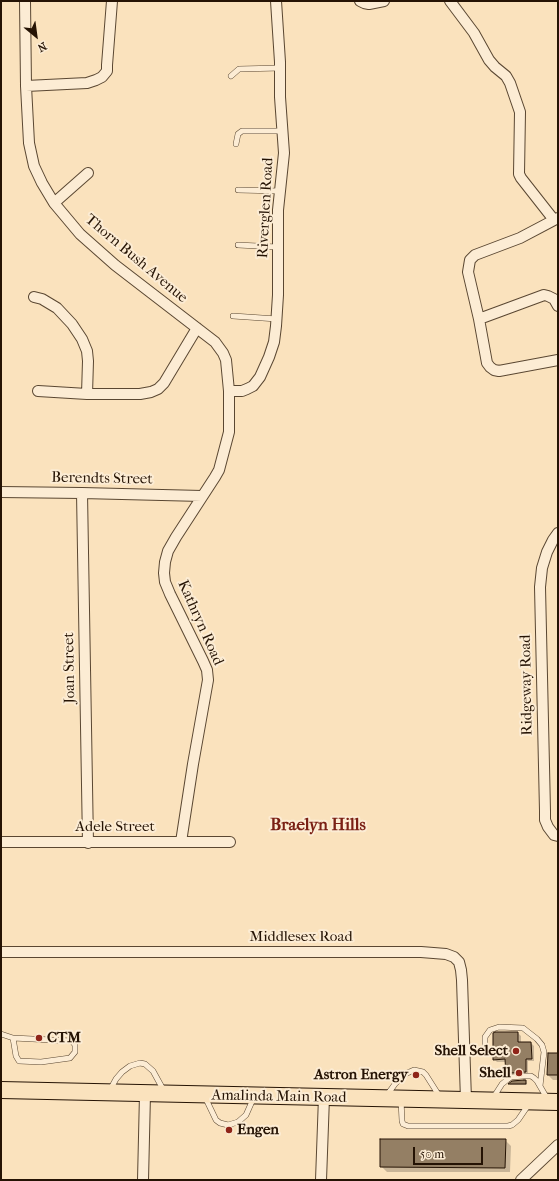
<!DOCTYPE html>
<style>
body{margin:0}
#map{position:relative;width:559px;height:1181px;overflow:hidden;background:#fae2bd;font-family:"IM FELL French Canon",serif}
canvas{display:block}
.frame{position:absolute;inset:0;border:2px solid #251304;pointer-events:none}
.north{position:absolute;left:16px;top:16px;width:40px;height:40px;-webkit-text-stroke:3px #fcecd4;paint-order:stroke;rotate:151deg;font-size:11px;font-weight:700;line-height:16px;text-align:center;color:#251304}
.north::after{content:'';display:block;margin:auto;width:14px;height:18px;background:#251304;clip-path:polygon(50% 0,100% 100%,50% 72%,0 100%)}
.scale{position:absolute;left:413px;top:1147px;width:70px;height:18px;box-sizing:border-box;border:2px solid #251304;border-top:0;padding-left:5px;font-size:12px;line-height:14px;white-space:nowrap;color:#251304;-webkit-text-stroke:3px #fcecd4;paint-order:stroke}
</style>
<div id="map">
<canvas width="559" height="1181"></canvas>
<div class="frame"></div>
<div class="north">N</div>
<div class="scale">50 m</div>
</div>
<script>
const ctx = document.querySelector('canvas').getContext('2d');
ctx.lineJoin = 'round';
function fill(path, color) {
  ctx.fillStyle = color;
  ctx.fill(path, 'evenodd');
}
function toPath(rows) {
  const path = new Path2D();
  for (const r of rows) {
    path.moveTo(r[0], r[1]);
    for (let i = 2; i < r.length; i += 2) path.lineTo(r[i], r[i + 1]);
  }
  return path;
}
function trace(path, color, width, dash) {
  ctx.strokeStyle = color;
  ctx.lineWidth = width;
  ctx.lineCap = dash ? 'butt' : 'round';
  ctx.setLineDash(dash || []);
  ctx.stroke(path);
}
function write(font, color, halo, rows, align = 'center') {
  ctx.font = font + ' "IM FELL French Canon",serif';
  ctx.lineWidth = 4;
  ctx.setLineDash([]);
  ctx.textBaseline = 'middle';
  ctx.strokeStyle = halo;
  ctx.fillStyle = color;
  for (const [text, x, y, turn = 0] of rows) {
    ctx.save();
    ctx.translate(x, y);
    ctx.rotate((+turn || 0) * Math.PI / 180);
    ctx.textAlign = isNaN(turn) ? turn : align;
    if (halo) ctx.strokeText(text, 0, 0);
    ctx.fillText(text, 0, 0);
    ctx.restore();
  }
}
fill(toPath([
 [518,1033,521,1036,521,1043,531,1043,534,1046,534,1061,528,1061,528,1074,509,1078,507,1076,506,1062,497,1062,494,1059],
 [549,1054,558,1054,558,1080,553,1080,548,1075],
 [526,1081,527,1085,509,1085,513,1082],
 [505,1140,511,1146,510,1172,387,1172,381,1166]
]), '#0003');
const building = toPath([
 [495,1032,518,1032,518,1042,531,1042,532,1059,526,1059,526,1072,511,1073,506,1076,505,1059,493,1060,493,1033,495,1032],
 [548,1053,558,1053,558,1075,547,1075,548,1053],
 [524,1080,526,1080,526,1084,508,1084,512,1081,524,1080],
 [380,1139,506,1139,505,1168,380,1167,380,1139]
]);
fill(building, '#947f64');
trace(building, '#251304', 1);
const lane = toPath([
 [231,76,239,69,280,68],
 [236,144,238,134,242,131,283,131],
 [238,190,279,191],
 [238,245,277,247],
 [233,316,277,319],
 [1,1034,13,1038,72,1041,75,1045,75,1052,70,1058,41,1062,19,1061,16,1056,13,1038],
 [485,1053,485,1037,490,1030,499,1027,523,1028,537,1039,542,1045,544,1052,540,1086],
 [110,1090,116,1079,122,1072,130,1066,140,1063,145,1064,153,1071,164,1091],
 [387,1095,395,1084,405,1074,414,1070,423,1072,426,1075,440,1097],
 [205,1097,216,1120,220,1123,228,1125,238,1122,246,1115,254,1097],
 [493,1098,502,1084,507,1080,511,1077,524,1076,531,1076,534,1078,537,1081,548,1100],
 [401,1100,402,1121,403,1124,408,1126,508,1126,512,1125,518,1120,529,1104]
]);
const street = toPath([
 [25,1,26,86,29,143,34,166,42,183,54,203,80,234,115,265,215,342,223,353,226,360,229,391,229,432,219,470,215,477,176,537,168,551,165,562,164,573,165,582,170,594,203,661,207,670,208,680,193,764,181,842],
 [360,1,364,3,369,4,384,1],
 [450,1,474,33,489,60,495,67,506,76,510,83,520,112,519,174,521,178,554,220],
 [26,86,87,83,96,80,102,77,107,71,107,65,112,1],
 [54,203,88,173],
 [558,218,520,238,475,255,470,260,468,272,479,319,487,363,490,367,494,370,499,371,558,360],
 [34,297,42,299,57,308,72,324,82,339,87,351,88,361,87,394],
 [479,319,544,295,548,296,554,299,558,306],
 [38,391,87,394,140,394,151,392,158,389,164,383,197,328],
 [229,391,242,391,247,389,253,386,260,377,269,357,274,342,276,326,278,295,278,210,284,153,280,97,280,62,276,1],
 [1,492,82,493,202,496],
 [82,493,88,843],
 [558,533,553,540,547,552,542,568,540,587,545,811,545,820,548,827,554,835,558,836],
 [1,842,230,842],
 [1,952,421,952,446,954,454,957,459,962,461,970,462,980,466,1100],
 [143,1180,145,1094],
 [321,1180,324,1097],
 [521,1180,558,1145]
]);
const primary = toPath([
 [1,1090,558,1102]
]);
trace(lane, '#5a4732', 6);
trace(street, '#5a4732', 12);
trace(primary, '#251304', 18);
trace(lane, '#fcecd4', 5);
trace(street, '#fcecd4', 10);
trace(primary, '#fae2bd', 16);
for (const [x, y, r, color] of [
 [39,1038,4,"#8f2418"],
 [516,1051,4,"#8f2418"],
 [519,1073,4,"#8f2418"],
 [416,1075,4,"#8f2418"],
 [229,1130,4,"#8f2418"]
]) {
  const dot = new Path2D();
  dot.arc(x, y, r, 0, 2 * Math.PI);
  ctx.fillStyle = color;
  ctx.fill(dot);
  trace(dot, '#fcecd4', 1.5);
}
write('15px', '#251304', '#fcecd4', [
 ["Riverglen Road",266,208,-87],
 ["Thorn Bush Avenue",136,259,40],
 ["Berendts Street",102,479,1],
 ["Kathryn Road",200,623,66],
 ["Joan Street",70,668,-91],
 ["Ridgeway Road",527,685,-91],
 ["Adele Street",115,827],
 ["Middlesex Road",301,937],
 ["Amalinda Main Road",279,1097,1]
]);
write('bold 15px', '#251304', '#fcecd4', [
 ["CTM",47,1038,"left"],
 ["Shell Select",508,1051],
 ["Shell",511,1073],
 ["Astron Energy",408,1075],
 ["Engen",237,1130,"left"]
], 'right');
write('bold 17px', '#7a1f14', '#fcecd4', [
 ["Braelyn Hills",318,826]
]);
</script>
